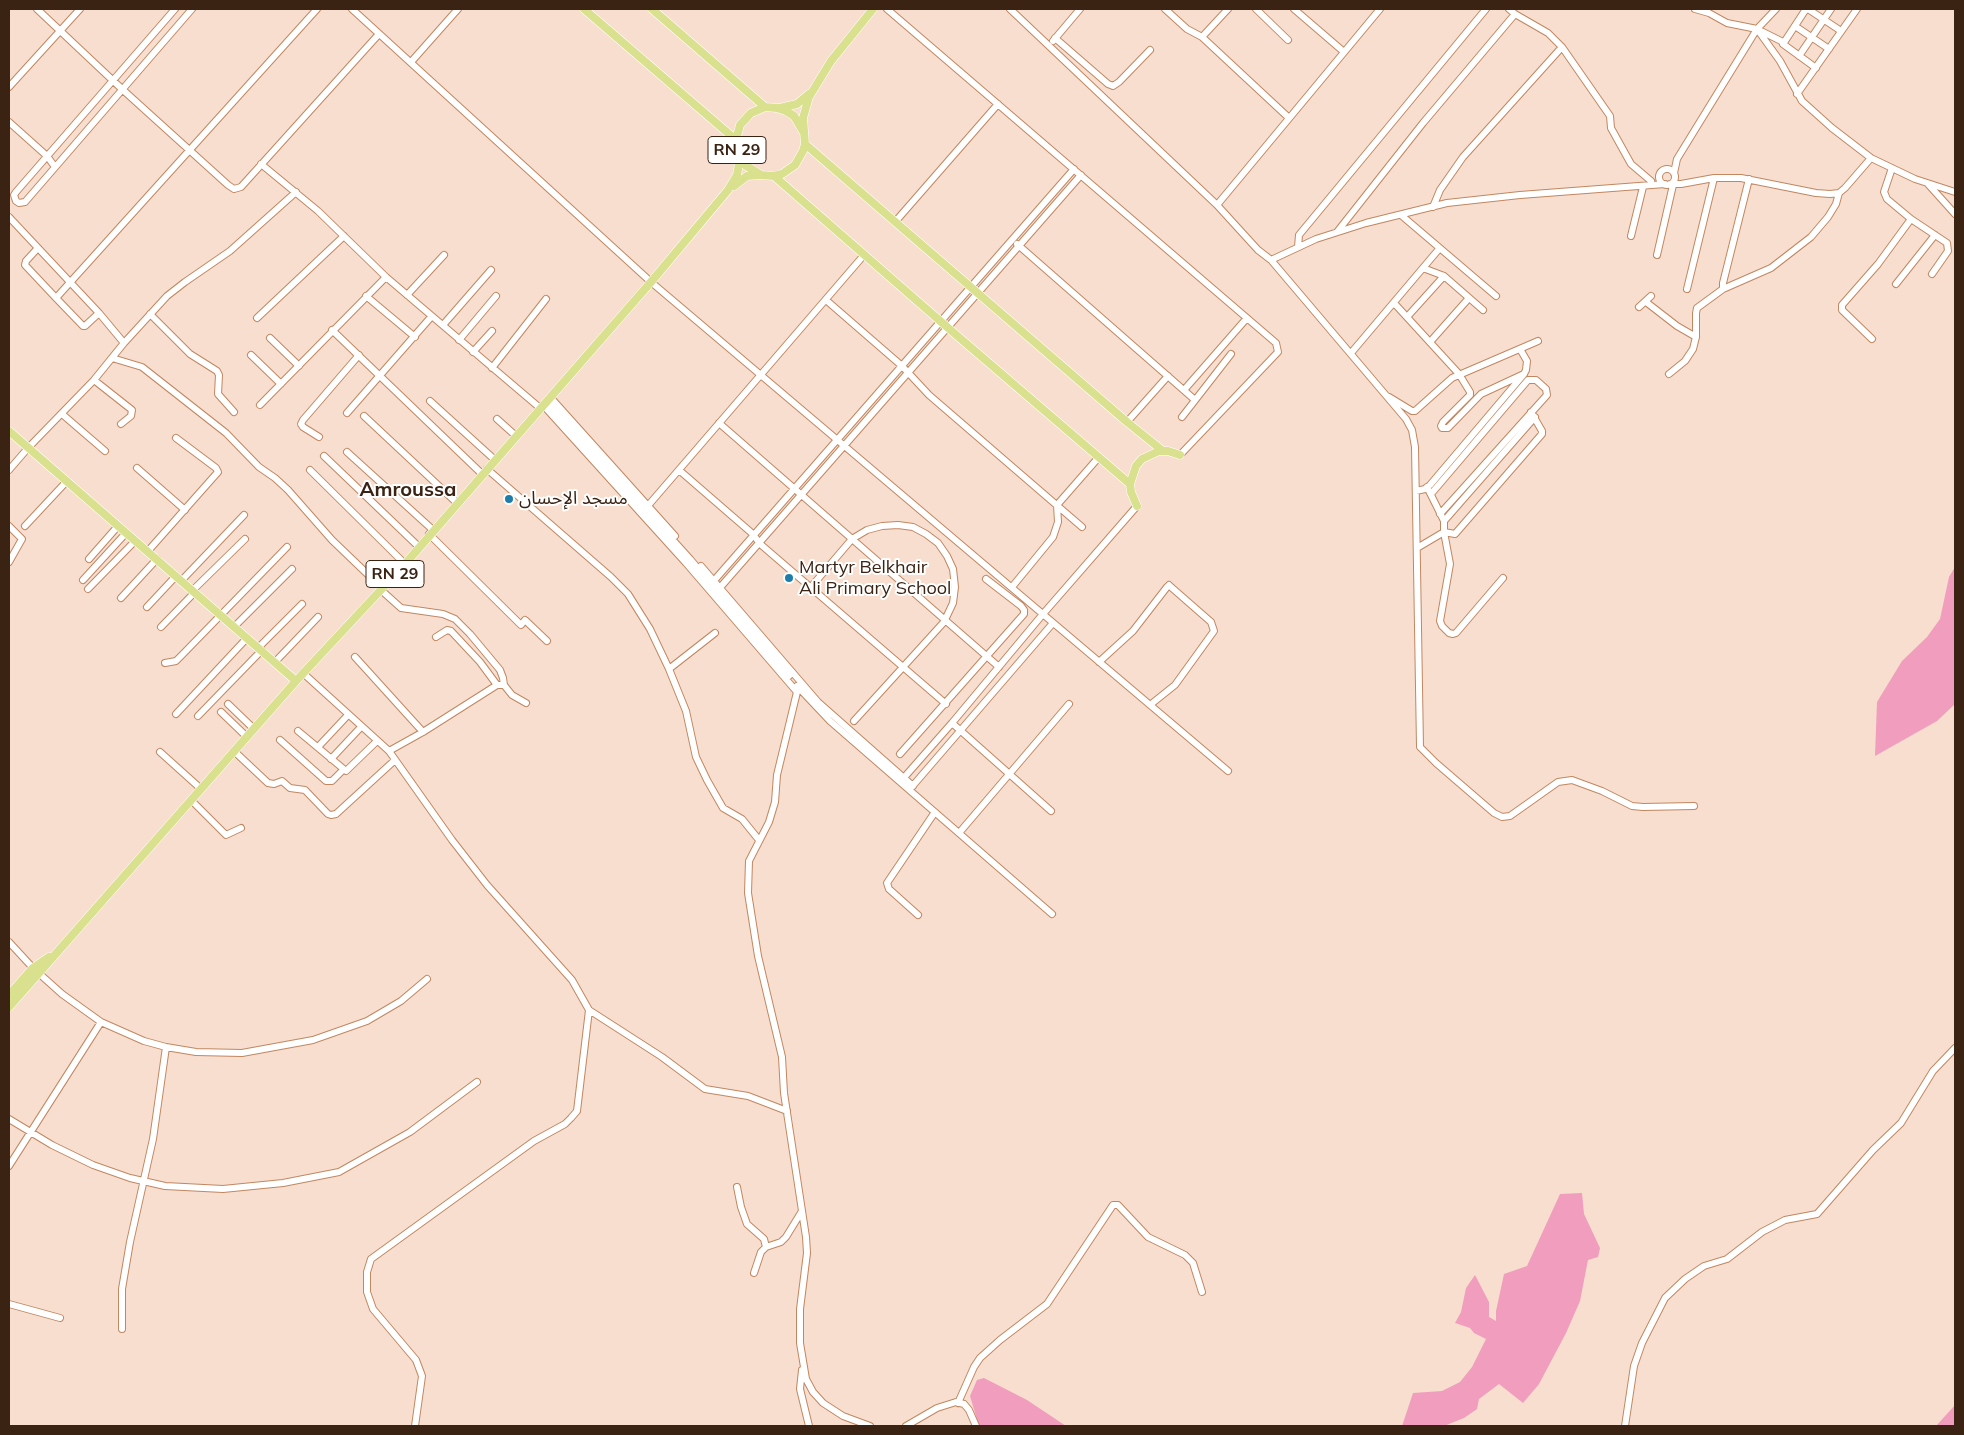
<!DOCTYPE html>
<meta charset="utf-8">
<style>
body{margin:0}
#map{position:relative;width:1964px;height:1435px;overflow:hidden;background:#f8dece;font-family:Mulish,sans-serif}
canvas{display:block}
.frame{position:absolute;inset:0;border:10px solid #3a2313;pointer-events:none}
</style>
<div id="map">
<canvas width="1964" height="1435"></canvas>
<div class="frame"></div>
</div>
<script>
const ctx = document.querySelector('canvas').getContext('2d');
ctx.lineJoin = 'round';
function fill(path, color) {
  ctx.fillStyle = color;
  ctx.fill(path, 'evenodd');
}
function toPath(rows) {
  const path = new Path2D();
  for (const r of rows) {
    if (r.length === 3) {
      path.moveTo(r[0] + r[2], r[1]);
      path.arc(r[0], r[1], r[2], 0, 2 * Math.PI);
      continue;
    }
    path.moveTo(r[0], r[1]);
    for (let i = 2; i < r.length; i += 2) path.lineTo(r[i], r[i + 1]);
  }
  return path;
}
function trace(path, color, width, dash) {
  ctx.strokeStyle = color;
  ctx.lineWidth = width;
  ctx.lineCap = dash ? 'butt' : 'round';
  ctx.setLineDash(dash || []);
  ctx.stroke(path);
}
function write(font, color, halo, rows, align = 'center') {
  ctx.font = font + ' Mulish,"Noto Sans Arabic",sans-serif';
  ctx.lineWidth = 4;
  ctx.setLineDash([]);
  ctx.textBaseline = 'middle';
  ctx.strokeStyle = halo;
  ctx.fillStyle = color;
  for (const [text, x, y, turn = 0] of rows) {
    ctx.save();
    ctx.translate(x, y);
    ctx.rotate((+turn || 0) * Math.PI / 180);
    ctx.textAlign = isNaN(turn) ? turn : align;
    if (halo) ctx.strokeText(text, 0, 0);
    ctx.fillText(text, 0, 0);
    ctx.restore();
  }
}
fill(toPath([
 [1955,567,1955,704,1937,721,1875,756,1877,702,1902,661,1927,637,1940,619,1949,577],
 [1582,1193,1584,1214,1600,1248,1598,1257,1588,1260,1580,1301,1566,1333,1539,1384,1523,1403,1499,1384,1479,1399,1477,1409,1464,1418,1444,1426,1402,1426,1413,1393,1442,1391,1460,1382,1472,1367,1486,1339,1474,1333,1470,1328,1455,1323,1461,1312,1466,1288,1475,1275,1489,1302,1489,1317,1496,1321,1496,1311,1504,1274,1527,1266,1560,1194],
 [984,1378,1027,1400,1066,1426,979,1426,970,1396,977,1380],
 [1955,1405,1955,1426,1936,1426]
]), '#f09dbe');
const minor = toPath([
 [37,9,123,90,228,185,234,189,241,187,379,34],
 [175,9,16,192,14,195,16,201,19,203,25,202,192,9],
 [352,9,651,282,1228,771],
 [887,9,1276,343,1278,352,1180,455],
 [1010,9,1217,205,1258,250,1271,260,1406,419,1412,430,1415,447,1420,747,1436,763,1494,813,1502,817,1510,816,1558,782,1572,780,1602,791,1632,806,1643,807,1694,806],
 [1165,9,1187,29,1202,37,1289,118],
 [1256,9,1288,40],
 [1294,9,1344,52],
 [1509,9,1515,14,1548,33,1562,47,1610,116,1611,128,1631,164,1651,181],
 [1695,9,1709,13,1727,23,1757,29,1783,42],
 [1806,9,1783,44,1816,68],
 [1808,9,1841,31],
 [1795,26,1829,49],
 [1757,29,1780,61,1802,101,1832,128,1871,158,1915,179,1955,192],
 [1202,37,1228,9],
 [1055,38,1108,84,1113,86,1119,82,1150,50],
 [1053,41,1080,9],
 [1799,56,1831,9],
 [411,62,458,9],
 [9,87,80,9],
 [1797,94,1857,9],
 [9,122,47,156,55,167],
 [261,164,318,211,386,277,540,408],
 [1892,168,1884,192,1887,199,1911,219,1947,243,1948,251,1932,274],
 [1667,177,8],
 [1674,173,1677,159,1757,29,1776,9],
 [1670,184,1681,184,1714,178,1741,178,1816,193,1830,194,1839,193,1845,188,1871,158],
 [1928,184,1955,214],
 [1217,205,1380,9],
 [1433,207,1440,190,1463,157,1562,47],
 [1401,215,1496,296],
 [9,217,99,313,124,343],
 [895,222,998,104],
 [1337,232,1423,123,1515,14],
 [1631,236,1643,187],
 [1017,244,1195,400],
 [1298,247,1299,235,1486,9],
 [37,249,26,261,25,265,56,298,83,326,85,326,99,313],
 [1657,255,1673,185],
 [1271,260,1316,239,1366,223,1447,203,1520,195,1665,184],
 [1423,268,1444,276,1483,310],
 [1896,284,1935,235],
 [1687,289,1714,178],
 [1723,289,1723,283,1749,179],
 [407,295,444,255],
 [366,296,415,337],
 [56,298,317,9],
 [826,300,902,366,929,395,1082,527],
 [1646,302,1677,326,1696,337],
 [1394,303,1459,374,1470,392,1470,395,1443,422,1441,426,1442,428,1448,428,1481,394,1524,374],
 [1639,307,1651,296],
 [150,314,190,354,217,371,219,375,218,394,234,412],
 [1407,317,1444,276],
 [257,318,344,236],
 [443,325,491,270],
 [332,330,482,474],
 [270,338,299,366],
 [1872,339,1842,310,1842,305,1878,264,1911,219],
 [459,340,496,296],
 [1430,342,1469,298],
 [473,352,492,331],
 [1351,353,1439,249],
 [251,355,281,384],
 [112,358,142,367,226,433,259,467,275,478,288,490,332,540,382,588],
 [492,368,546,299],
 [1669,374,1685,361,1693,349,1696,337,1696,313,1697,308,1723,289,1771,268,1811,237,1828,217,1836,204,1839,193],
 [94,380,132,410,131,416,121,424],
 [1184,390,1247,318],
 [1389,397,1412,411,1415,411,1452,378,1538,341],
 [551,398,675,536],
 [430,401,495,460],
 [547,401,690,559,789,676],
 [260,405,386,277],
 [543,405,686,563,797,692,777,775,775,802,769,822,749,861,748,893,758,956,782,1057,784,1093,806,1237,807,1253,800,1309,800,1343,806,1379,813,1392,823,1403,843,1416,870,1426],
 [347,413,431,317],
 [62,414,105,451],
 [364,416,457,503],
 [1182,417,1231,354],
 [497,419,516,436],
 [1127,422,1168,376],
 [719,423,999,667],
 [319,437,303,427,301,424,303,420,359,355],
 [347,452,433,530],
 [324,456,419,547],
 [137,468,185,510],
 [487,469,611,577,628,594,650,629,669,669,686,711,696,757,707,780,723,808,742,819,759,840],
 [9,470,28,448,94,380,124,343,167,296,185,282,230,251,296,192],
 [310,470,405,564],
 [679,470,754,535,759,543,946,704],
 [1427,487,1444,521,1444,532,1450,564,1440,621,1442,626,1449,633,1453,634,1456,633,1503,578],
 [1416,491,1425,489,1430,485,1524,374,1526,370,1527,361,1520,349],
 [1431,494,1528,380,1536,380,1546,389,1547,395,1440,514],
 [646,508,864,255],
 [1444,521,1535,417],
 [9,526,22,539,9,562],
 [25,526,67,481],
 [429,534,521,625,525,620,547,641],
 [1417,548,1444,532,1455,534,1542,434,1542,431,1531,412],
 [148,551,218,472,216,468,176,438],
 [89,559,118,526],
 [701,566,818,702,913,786],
 [83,580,126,533],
 [182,580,244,515],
 [711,584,1074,169],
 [811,587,852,539,867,530,882,526,898,525,913,527,926,534,938,543,947,556,953,569,955,587,953,603,944,622,854,721],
 [1012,587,1053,537,1058,522,1057,505,1099,457],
 [88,589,135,541],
 [193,590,245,539],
 [381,590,401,608,443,614,455,619,470,634,500,670,503,678,504,685],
 [717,591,1081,175],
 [121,598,157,559],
 [147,607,176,576],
 [161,627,195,592],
 [234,627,292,569],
 [436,637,447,630,451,631,480,662,497,685],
 [259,647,302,604],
 [355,657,423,732],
 [275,662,318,617],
 [1099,662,1133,631,1167,587,1169,585,1171,587,1211,622,1214,631,1175,685,1150,705],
 [165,663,176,661,182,655,287,547],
 [669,669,715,633],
 [303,673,389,751,452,840,487,885,572,980,589,1010,577,1111,571,1118,565,1124,534,1141,371,1259,367,1272,367,1292,373,1309,416,1360,422,1376,415,1426],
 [797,686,830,721,1052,914],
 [228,704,254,729],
 [221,712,247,737],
 [176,714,247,638],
 [198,716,262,650],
 [952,723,1051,811],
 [298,731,346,771,377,741],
 [280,740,326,781,332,781,343,770],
 [318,747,348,715],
 [234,751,268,783,274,784,282,781,290,788,305,790,328,814,331,815,336,814,395,760],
 [389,751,423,732,497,685,504,685,512,695,526,703],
 [160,752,200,788],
 [900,754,1024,614,1024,610,1021,606,986,579],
 [331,759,361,727],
 [901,781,952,723,1043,614,1137,506],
 [910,789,1053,623],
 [191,800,226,835,241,828],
 [959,833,1069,704],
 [918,915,889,889,887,883,935,812],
 [9,942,33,968,62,994,101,1022,144,1041,166,1047,196,1052,242,1053,313,1040,367,1021,401,1001,427,979],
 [589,1010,662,1057,705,1089,748,1096,787,1111],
 [9,1119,52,1145,93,1165,130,1178,165,1186,223,1189,283,1183,339,1172,410,1132,477,1082],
 [9,1166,101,1022],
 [737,1187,741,1207,747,1224,764,1239,766,1247],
 [754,1273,761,1252,766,1247,781,1242,786,1237,802,1211],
 [9,1304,60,1318],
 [122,1329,122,1289,130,1242,153,1139,166,1047],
 [802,1370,800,1389,809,1426],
 [958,1403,974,1367,980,1358,1000,1340,1047,1304,1113,1205,1118,1205,1148,1237,1185,1255,1193,1263,1202,1292],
 [906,1426,937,1408,956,1402,964,1404,969,1410,976,1426],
 [1625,1426,1634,1366,1642,1343,1665,1298,1685,1279,1704,1266,1727,1259,1762,1232,1785,1220,1817,1214,1873,1150,1901,1123,1933,1071,1955,1048]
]);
const major = toPath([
 [584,9,736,140],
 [652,9,765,107],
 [780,108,797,104,809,94],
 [804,133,794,116,786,111,777,108,765,107,751,113,740,125,736,140,737,149,745,165,761,175,774,176,782,174,795,165,803,151,805,144,803,118,809,97,831,61,873,9],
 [805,144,1127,422,1163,451],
 [774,176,947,327,1130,484],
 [734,186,747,176,759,175],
 [9,431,296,681],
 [1137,506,1131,492,1130,484,1136,466,1142,459,1159,451,1168,451,1180,455],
 [9,995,33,968,49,957],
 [9,1007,296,681,405,564,651,282,728,190,737,175,740,158]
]);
trace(minor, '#c18761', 8);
trace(major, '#fff', 9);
trace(minor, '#fff', 6);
trace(major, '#d9e18e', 8);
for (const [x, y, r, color] of [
 [509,499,5,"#1e7da9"],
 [789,578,5,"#1e7da9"]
]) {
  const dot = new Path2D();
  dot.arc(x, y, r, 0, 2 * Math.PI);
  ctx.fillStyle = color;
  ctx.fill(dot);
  trace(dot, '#fff', 2);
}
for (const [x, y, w] of [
 [737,150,58],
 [395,574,58]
]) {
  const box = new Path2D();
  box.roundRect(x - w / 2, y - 13.5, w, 27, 4);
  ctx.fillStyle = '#fff';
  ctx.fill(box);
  trace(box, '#3a2313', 1);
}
write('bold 16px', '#3a2313', null, [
 ["RN 29",737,150],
 ["RN 29",395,574]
]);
write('18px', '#3a2313', '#fff', [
 ["مسجد الإحسان",519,499],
 ["Martyr Belkhair",799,568],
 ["Ali Primary School",799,589]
], 'left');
write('bold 20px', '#3a2313', '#fff', [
 ["Amroussa",408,490]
]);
</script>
